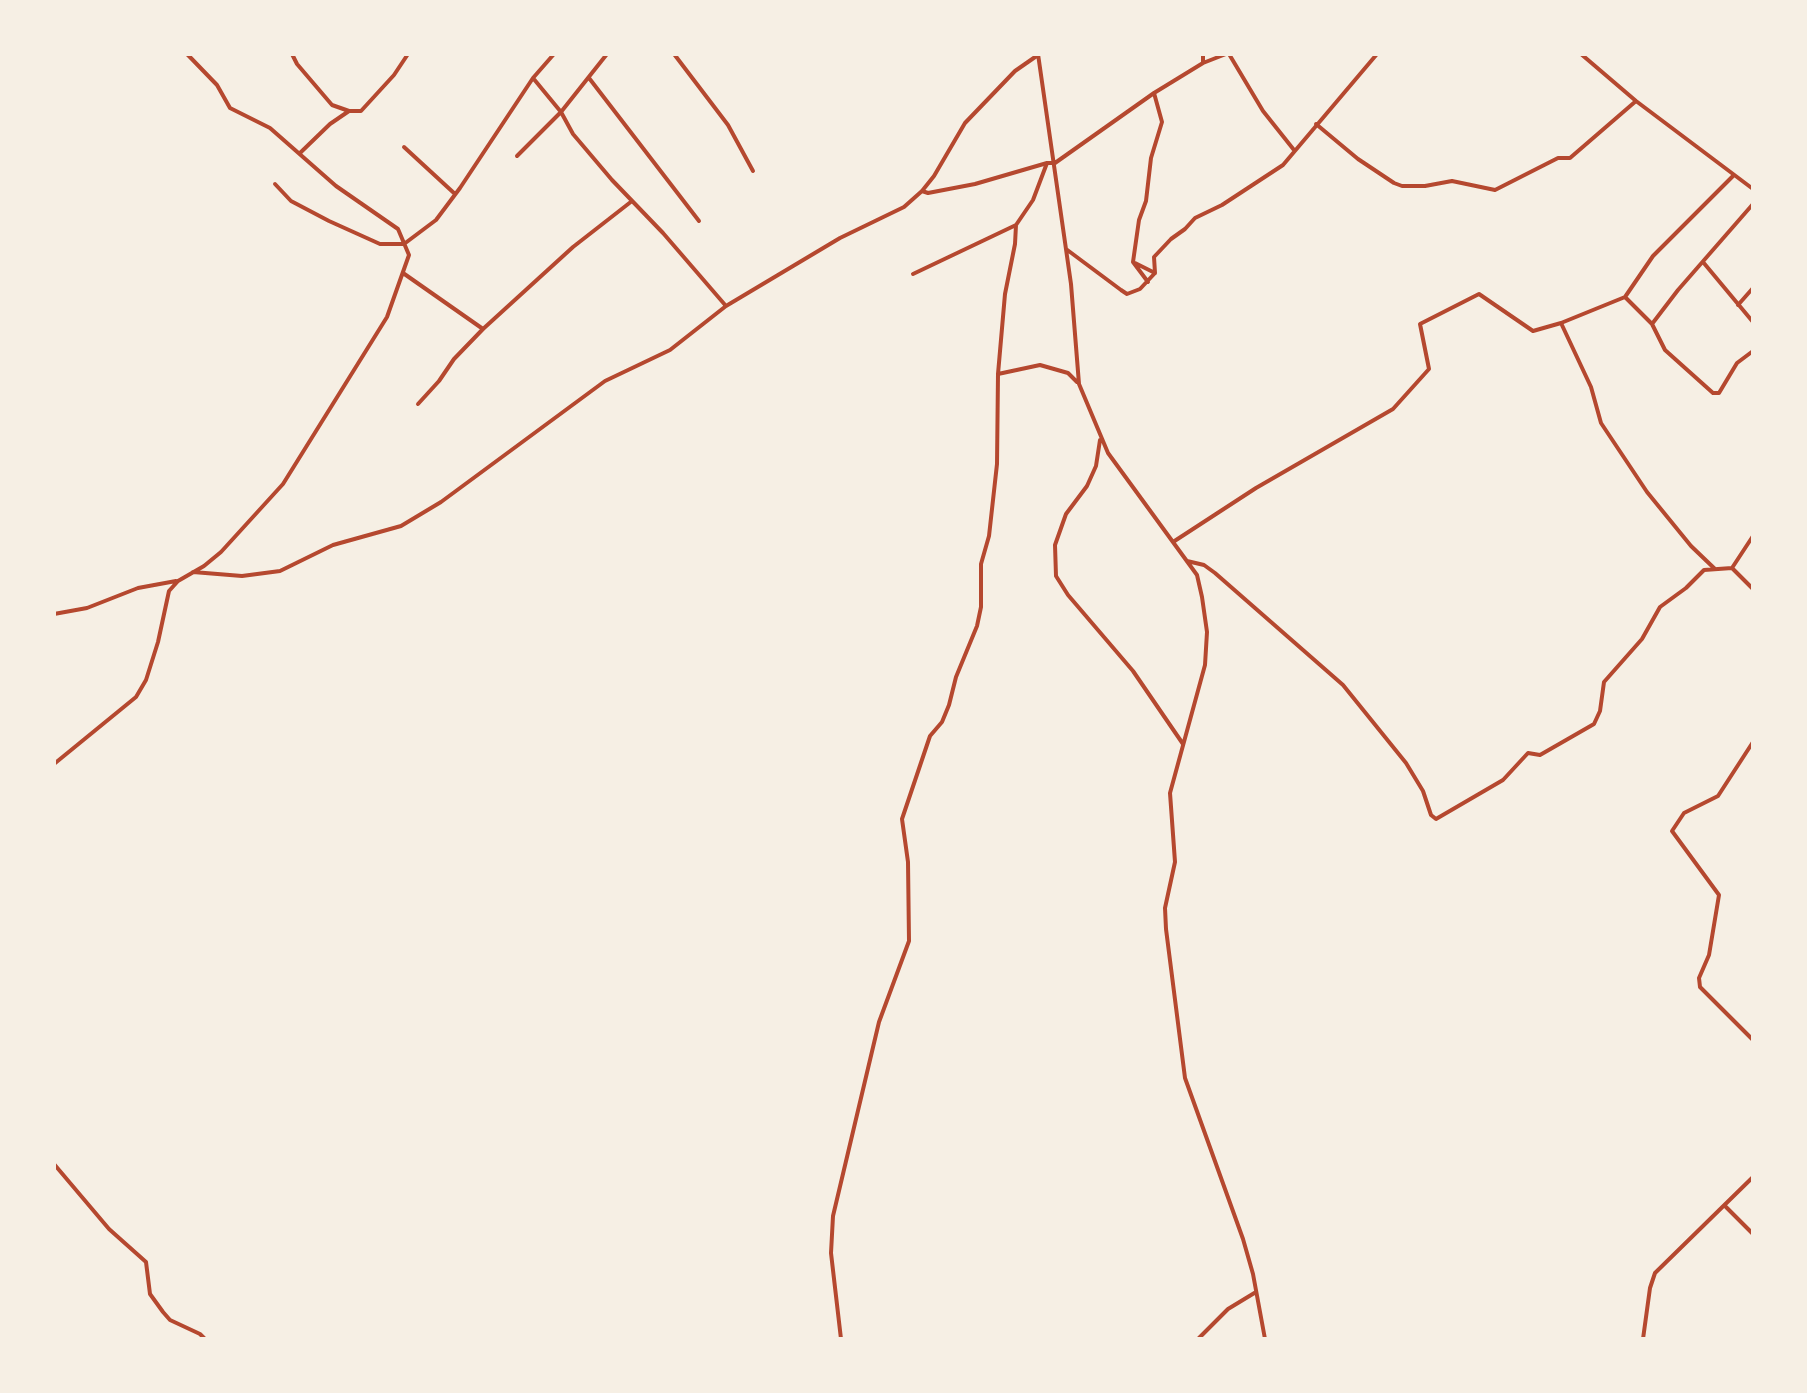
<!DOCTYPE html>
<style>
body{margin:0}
#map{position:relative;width:1807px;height:1393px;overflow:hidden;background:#f6efe4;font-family:Commissioner,sans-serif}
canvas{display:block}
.frame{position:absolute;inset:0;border:56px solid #f6efe4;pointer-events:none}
</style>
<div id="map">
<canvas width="1807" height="1393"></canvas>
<div class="frame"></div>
</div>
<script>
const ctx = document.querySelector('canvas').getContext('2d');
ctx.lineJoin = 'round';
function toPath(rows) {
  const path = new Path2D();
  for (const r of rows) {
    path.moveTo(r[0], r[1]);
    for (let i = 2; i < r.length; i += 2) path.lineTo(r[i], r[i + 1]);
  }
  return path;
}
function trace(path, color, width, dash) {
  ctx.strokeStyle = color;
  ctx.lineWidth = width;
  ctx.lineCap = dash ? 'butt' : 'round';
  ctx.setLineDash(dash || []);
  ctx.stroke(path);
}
trace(toPath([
 [292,54,297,64,332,105,349,111],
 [674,54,728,125,753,171],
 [1038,54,1071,284,1079,384,1108,453,1197,575,1202,597,1207,632,1205,665,1170,793,1175,862,1165,908,1166,929,1185,1078,1243,1239,1253,1274,1265,1339],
 [1229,54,1263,111,1294,150],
 [1581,54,1636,101,1753,189],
 [1203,63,1203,54],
 [533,78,561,112,573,134,612,180,663,233,726,306],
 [589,78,699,221],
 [1316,124,1358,159,1394,183,1402,186,1425,186,1452,181,1495,190,1558,158,1570,158,1636,101],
 [404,147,455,194],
 [300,153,330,124,349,111,361,111,394,75,408,54],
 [517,156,561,112,607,54],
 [1733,176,1653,256,1625,297,1652,324,1665,350,1713,393,1719,393,1737,363,1753,351],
 [275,184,291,201,329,221,380,244,404,244,436,220,460,188,533,78,554,54],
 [922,191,928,193,975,184,1047,163],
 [1066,249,1121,290,1127,294,1140,289,1155,273,1154,257,1171,239,1185,229,1195,218,1222,205,1283,165,1377,54],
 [1703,262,1753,322],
 [1135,263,1155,273],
 [403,273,483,329],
 [913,274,1016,225],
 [1148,282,1133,262,1139,220,1146,201,1151,158,1162,122,1154,93],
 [1738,305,1753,288],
 [1561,323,1591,387,1601,423,1647,492,1691,546,1715,569],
 [1652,324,1678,290,1753,204],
 [998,374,1040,365,1068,373,1077,382],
 [418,404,439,381,454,359,483,329,573,247,632,201],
 [1100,440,1096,466,1087,486,1066,514,1055,545,1056,576,1068,595,1133,671,1183,744],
 [1173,542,1256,488,1393,409,1429,369,1420,324,1479,294,1533,331,1561,323,1625,297],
 [1187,561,1204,565,1215,573,1343,685,1406,763,1423,791,1431,815,1436,819,1503,780,1528,753,1540,755,1594,724,1600,711,1604,682,1642,639,1660,607,1686,588,1704,570,1732,568,1753,536],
 [1732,568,1753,589],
 [193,572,242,576,280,571,333,545,401,526,441,502,605,381,670,350,726,306,840,238,904,207,922,191,934,176,965,123,1015,71,1038,55],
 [54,614,87,608,138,588,176,581],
 [1753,742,1718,796,1684,813,1672,831,1719,895,1709,955,1699,978,1700,987,1753,1040],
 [54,764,136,697,146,680,158,642,169,591,178,581,204,566,221,552,283,484,387,317,409,255,398,229,336,186,270,128,230,108,217,85,187,54],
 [54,1164,109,1229,146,1262,150,1294,163,1312,170,1320,200,1334,205,1339],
 [1726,1207,1753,1234],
 [841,1339,831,1253,833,1216,879,1022,909,941,908,862,902,819,930,736,942,722,949,705,956,677,977,626,981,607,981,564,989,536,997,464,998,374,1005,294,1015,244,1016,225,1033,200,1047,163,1055,163,1154,93,1203,63,1226,54],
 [1198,1339,1228,1309,1256,1292],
 [1643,1339,1650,1288,1655,1273,1753,1177]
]), '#b5482f', 4);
</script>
